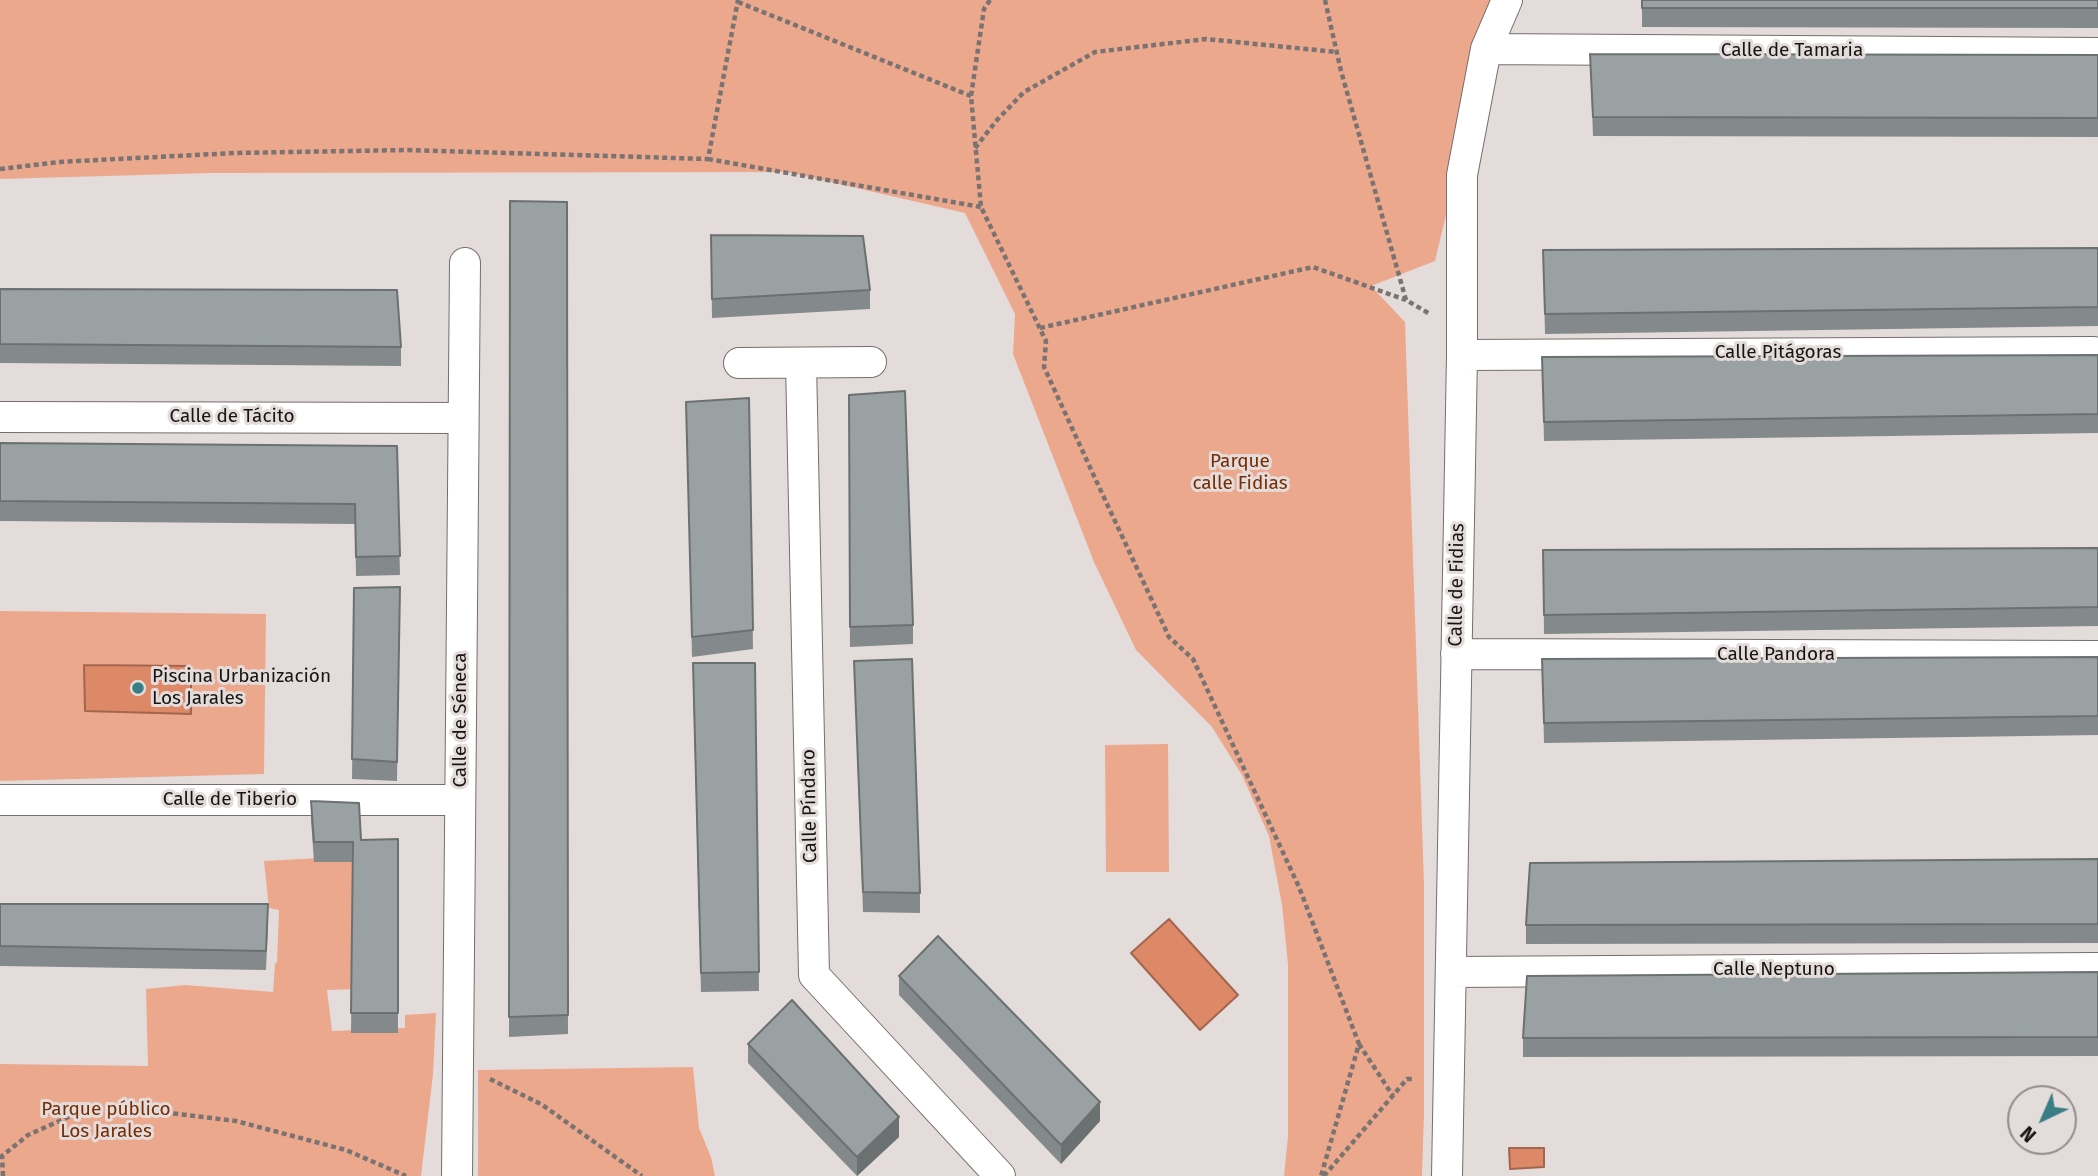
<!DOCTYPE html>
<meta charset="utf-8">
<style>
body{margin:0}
#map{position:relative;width:2098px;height:1176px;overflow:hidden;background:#e4dcda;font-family:"Fira Sans",sans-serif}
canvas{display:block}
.north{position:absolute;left:2007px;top:1085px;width:70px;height:70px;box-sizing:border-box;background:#e4dcda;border:2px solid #928c8a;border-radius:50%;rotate:224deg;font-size:19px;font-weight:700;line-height:28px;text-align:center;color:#171413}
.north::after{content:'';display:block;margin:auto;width:24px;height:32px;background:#377f85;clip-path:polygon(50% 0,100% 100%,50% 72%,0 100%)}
</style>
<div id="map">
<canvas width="2098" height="1176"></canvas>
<div class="north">N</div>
</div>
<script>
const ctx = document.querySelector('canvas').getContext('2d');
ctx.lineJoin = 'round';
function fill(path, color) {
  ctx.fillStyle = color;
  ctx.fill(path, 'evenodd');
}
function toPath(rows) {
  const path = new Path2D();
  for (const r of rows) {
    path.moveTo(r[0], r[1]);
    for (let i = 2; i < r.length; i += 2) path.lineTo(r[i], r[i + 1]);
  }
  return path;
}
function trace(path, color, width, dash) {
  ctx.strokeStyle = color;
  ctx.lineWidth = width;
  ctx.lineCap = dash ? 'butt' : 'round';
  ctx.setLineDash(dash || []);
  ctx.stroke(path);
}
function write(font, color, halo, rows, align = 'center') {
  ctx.font = font + ' "Fira Sans",sans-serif';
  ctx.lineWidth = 6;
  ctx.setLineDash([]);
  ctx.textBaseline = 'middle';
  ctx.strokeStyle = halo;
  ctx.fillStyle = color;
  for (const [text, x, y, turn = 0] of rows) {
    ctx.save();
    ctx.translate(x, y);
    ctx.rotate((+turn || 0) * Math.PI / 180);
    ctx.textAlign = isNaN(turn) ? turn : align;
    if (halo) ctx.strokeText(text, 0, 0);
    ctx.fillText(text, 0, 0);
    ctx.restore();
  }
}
fill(toPath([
 [0,0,1507,0,1486,49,1435,261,1371,286,1405,322,1424,884,1424,1114,1422,1176,1284,1176,1288,1136,1288,964,1282,905,1269,836,1242,775,1212,727,1136,650,1094,562,1013,354,1015,314,965,213,787,172,210,173,0,179],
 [0,611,266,614,264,774,0,781],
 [1168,744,1169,872,1106,872,1105,745],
 [357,856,358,989,327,990,332,1031,405,1028,405,1015,436,1013,433,1074,421,1176,0,1176,0,1064,148,1066,146,989,185,985,273,992,275,964,277,962,279,910,269,908,264,861],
 [693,1067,699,1128,711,1157,715,1176,478,1176,478,1070]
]), '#eca88d');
const water = toPath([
 [84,665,191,666,191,714,85,711,84,665],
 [1169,919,1238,995,1200,1030,1131,953,1169,919],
 [1509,1148,1544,1148,1544,1167,1510,1169,1509,1148]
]);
fill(water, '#d86');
trace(water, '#a2654d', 2);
const minor = toPath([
 [1486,49,2098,53],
 [1462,355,2094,352],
 [739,363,871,362],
 [801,363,814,975,1000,1176],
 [0,417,463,418],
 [1456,654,2096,656],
 [0,800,460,800],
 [1451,972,2098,968],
 [457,1176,465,263],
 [1447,1176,1462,355,1462,175,1486,49,1507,0]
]);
trace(minor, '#756e6c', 32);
trace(toPath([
 [990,0,984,9,971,96,981,207,1046,341,1044,367,1094,476,1169,637,1193,659,1299,887,1359,1044,1321,1176],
 [1325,0,1341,71,1406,300,1430,314],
 [738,2,971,96],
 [975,148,997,120,1024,92,1095,52,1206,39,1336,52],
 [708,159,981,207],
 [0,169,59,162,234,153,408,150,708,159,738,0],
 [1040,328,1313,267,1406,300],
 [1359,1044,1393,1096],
 [490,1079,541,1104,642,1176],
 [3,1176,2,1156,28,1135,82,1111,145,1110,236,1121,346,1150,406,1176],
 [1324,1176,1407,1079,1415,1079]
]), '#797372', 4.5, [5, 3.5]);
trace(minor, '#fff', 30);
fill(toPath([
 [1642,0,2098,0,2098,28,1642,27],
 [1590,54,2098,55,2098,137,1593,136],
 [567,202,568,1034,509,1037,509,1017],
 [711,235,870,290,870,309,712,318],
 [2098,248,2098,326,1545,334,1543,250],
 [0,289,401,347,401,366,0,363],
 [2098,355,2098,433,1544,441,1542,357],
 [849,395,913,625,913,644,850,647],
 [749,398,753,649,692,657,686,402],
 [0,443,397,446,400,575,356,576,355,524,0,521],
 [2098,548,2098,626,1544,634,1543,550],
 [400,587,397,781,352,779,354,588],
 [2098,657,2098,735,1544,743,1542,659],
 [854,661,920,893,920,913,863,912],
 [755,663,759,991,701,992,693,683],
 [311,801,361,840,398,839,398,1033,351,1033,353,862,314,862,311,820],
 [2098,859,2098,943,1526,944,1526,925],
 [0,904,268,924,266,970,0,966],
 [2098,972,2098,1056,1523,1057,1523,1038],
 [899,976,1100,1121,1061,1164,899,995],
 [748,1044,899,1137,857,1176,748,1063]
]), '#848a8b');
fill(toPath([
 [1100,1102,1100,1121,1061,1164,1061,1145],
 [899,1117,899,1137,857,1176,857,1157]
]), '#6b7171');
const building = toPath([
 [1642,0,2098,0,2098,8,1642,8,1642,0],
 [1590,54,2098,55,2098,118,1593,117,1590,54],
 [510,201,567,202,568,1015,509,1017,510,201],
 [711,235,863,236,870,290,712,299,711,235],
 [2098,248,2098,307,1545,314,1543,250,2098,248],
 [0,289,397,290,401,347,0,344,0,289],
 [2098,355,2098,414,1544,422,1542,357,2098,355],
 [905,391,913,625,850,627,849,395,905,391],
 [749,398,753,630,692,637,686,402,749,398],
 [0,443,397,446,400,556,356,557,355,504,0,501,0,443],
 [2098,548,2098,607,1544,615,1543,550,2098,548],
 [400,587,397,762,352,759,354,588,400,587],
 [2098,657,2098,716,1544,723,1542,659,2098,657],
 [912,659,920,893,863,892,854,661,912,659],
 [693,663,755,663,759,972,701,973,693,663],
 [311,801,359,803,361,840,398,839,398,1013,351,1013,353,842,314,842,311,801],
 [2098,859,2098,924,1526,925,1530,863,2098,859],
 [0,904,268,904,266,951,0,946,0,904],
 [938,936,1100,1102,1061,1145,899,976,938,936],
 [2098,972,2098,1037,1523,1038,1527,976,2098,972],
 [792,1000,899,1117,857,1157,748,1044,792,1000]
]);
fill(building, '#99a1a2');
trace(building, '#6b7171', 2);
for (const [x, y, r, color] of [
 [138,688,7,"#377f85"]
]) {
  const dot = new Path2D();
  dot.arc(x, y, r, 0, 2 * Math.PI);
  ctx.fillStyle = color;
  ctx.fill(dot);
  trace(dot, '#e4dcda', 2.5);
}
write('19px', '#171413', '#e4dcda', [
 ["Calle de Tamaria",1792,51],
 ["Calle Pitágoras",1778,353],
 ["Calle de Tácito",232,417],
 ["Calle de Fidias",1457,585,-89],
 ["Calle Pandora",1776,655],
 ["Calle de Séneca",461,720,-90],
 ["Calle de Tiberio",230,800],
 ["Calle Píndaro",810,806,-91],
 ["Calle Neptuno",1774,970]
]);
write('19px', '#772c04', '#e4dcda', [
 ["Parque",1240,462],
 ["calle Fidias",1240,484],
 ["Parque público",106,1110],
 ["Los Jarales",106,1132]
]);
write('19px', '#171413', '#e4dcda', [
 ["Piscina Urbanización",152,677],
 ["Los Jarales",152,699]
], 'left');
</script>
